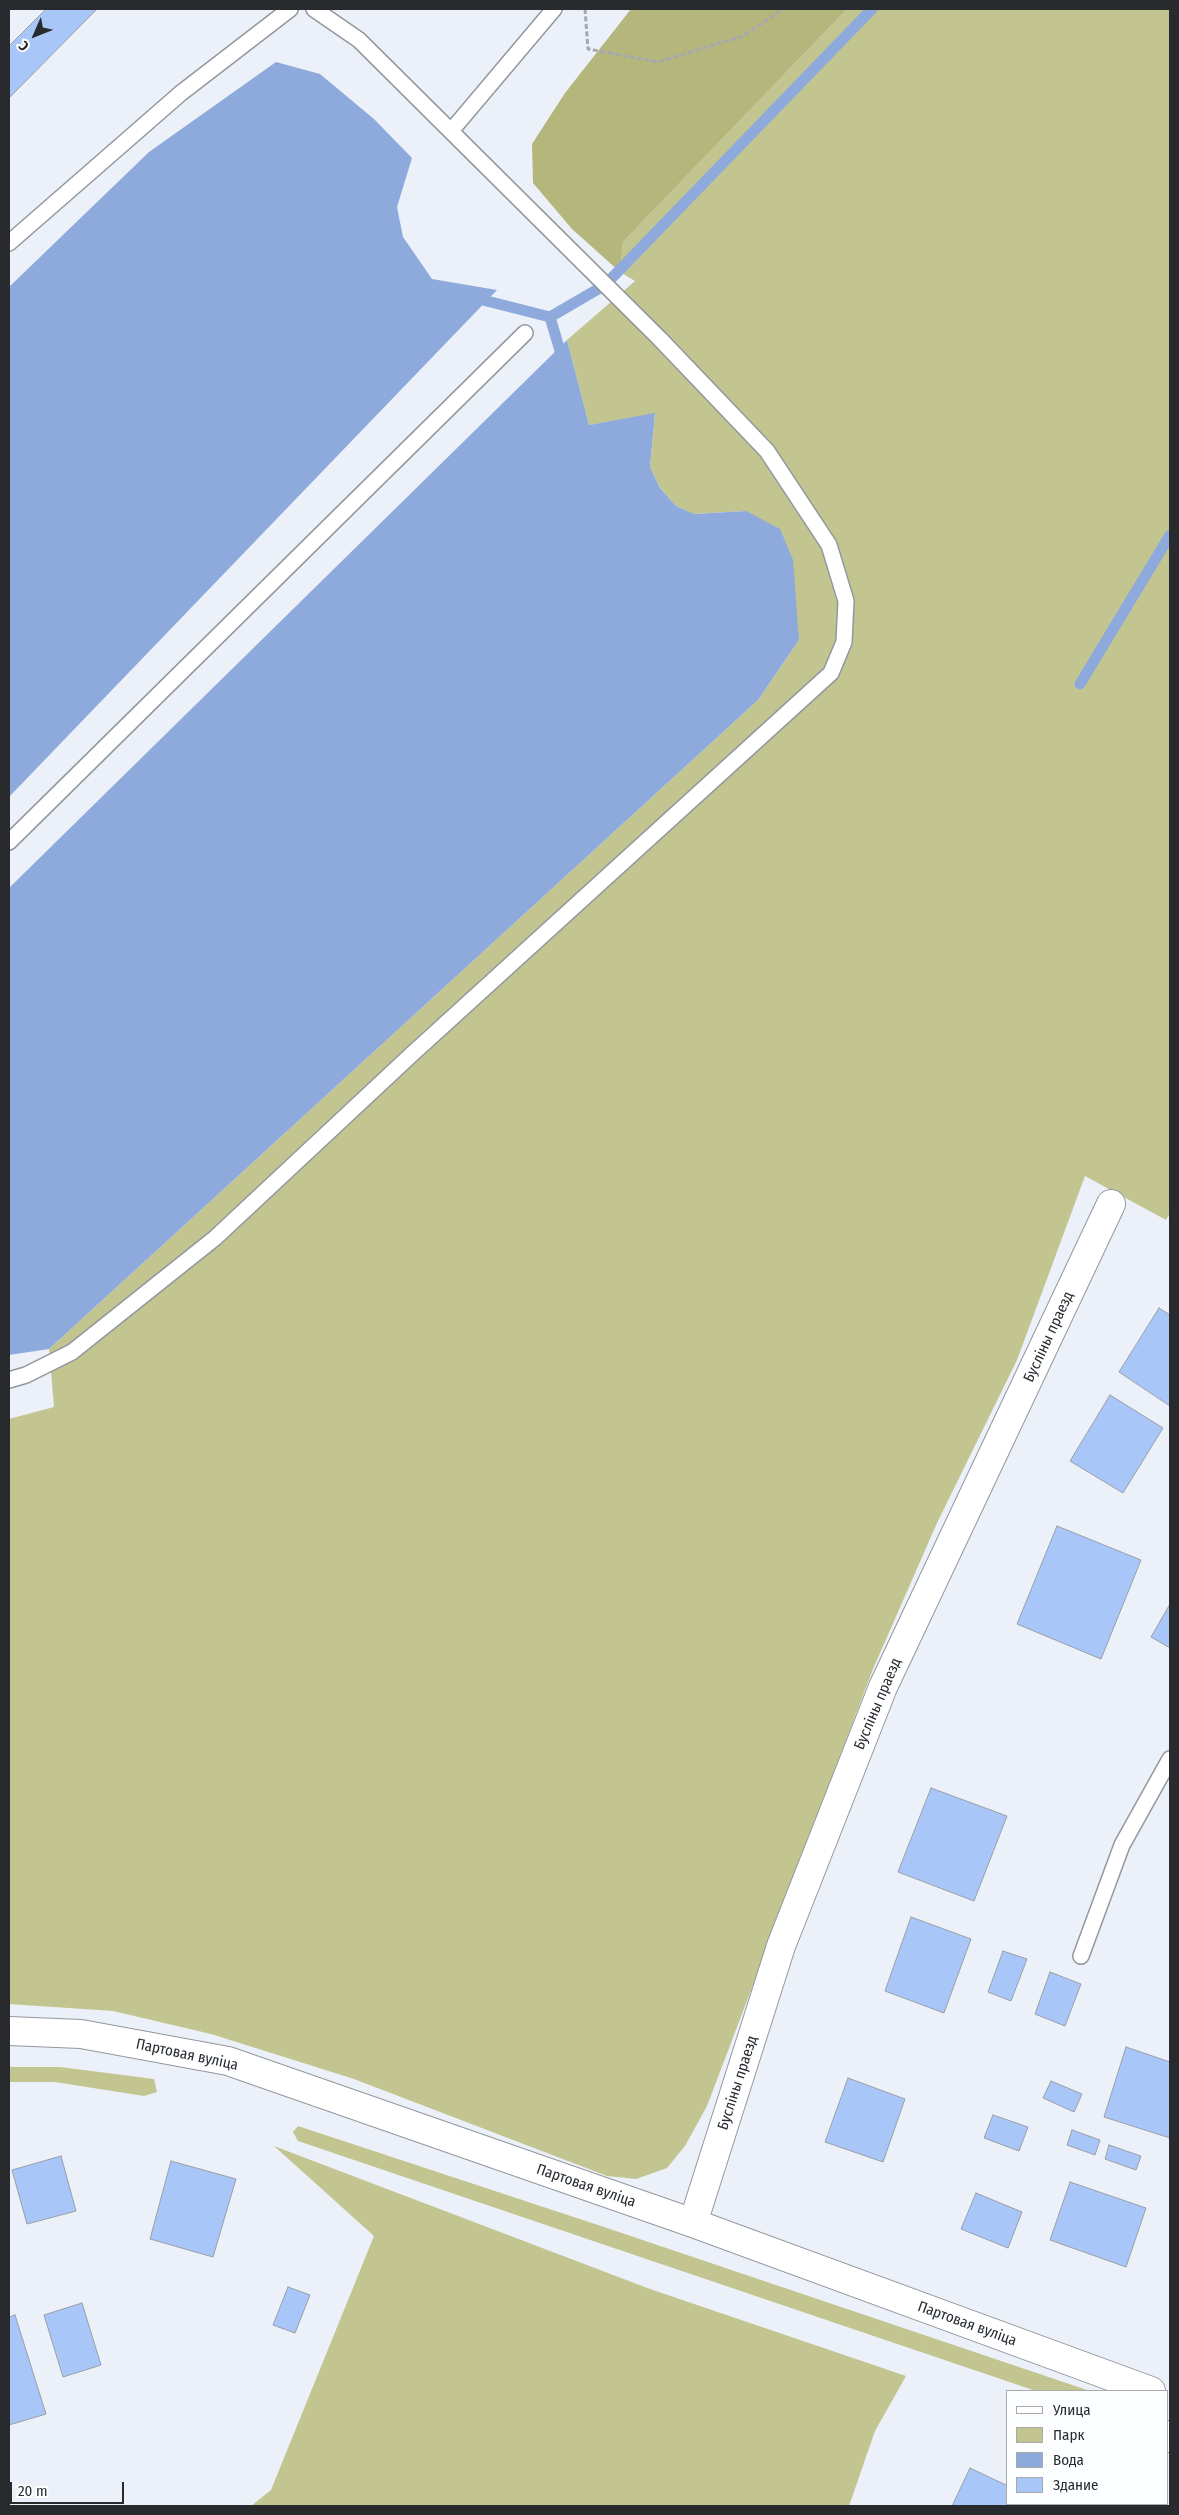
<!DOCTYPE html>
<meta charset="utf-8">
<style>
body{margin:0}
#map{position:relative;width:1179px;height:2515px;overflow:hidden;background:#ecf0f8;font-family:"Fira Sans Condensed",sans-serif}
canvas{display:block}
.frame{position:absolute;inset:0;border:10px solid #282a2d;pointer-events:none}
.legend{position:absolute;left:1006px;top:2390px;width:162px;height:115px;box-sizing:border-box;background:#fdfeff;border:1px solid #a8a9ab;margin:0;padding:6px 9px;list-style:none;font-size:15px;color:#282a2d}
.legend li{display:flex;align-items:center;gap:10px;height:25px}
.legend b{width:25px;border:1px solid #a8a9ab}
.north{position:absolute;left:10px;top:10px;width:50px;height:50px;-webkit-text-stroke:4px #fdfeff;paint-order:stroke;rotate:226deg;font-size:14px;font-weight:700;line-height:20px;text-align:center;color:#282a2d}
.north::after{content:'';display:block;margin:auto;width:18px;height:22px;background:#282a2d;clip-path:polygon(50% 0,100% 100%,50% 72%,0 100%)}
.scale{position:absolute;left:10px;top:2482px;width:114px;height:22px;box-sizing:border-box;border:2px solid #282a2d;border-top:0;padding-left:6px;font-size:15px;line-height:18px;white-space:nowrap;color:#282a2d;-webkit-text-stroke:4px #fdfeff;paint-order:stroke}
</style>
<div id="map">
<canvas width="1179" height="2515"></canvas>
<div class="frame"></div>
<ul class="legend">
<li><b style="height:6px;background:#fff"></b>Улица</li>
<li><b style="height:14px;background:#c2c590"></b>Парк</li>
<li><b style="height:14px;background:#8eaadc"></b>Вода</li>
<li><b style="height:14px;background:#a8c6f8"></b>Здание</li>
</ul>
<div class="north">С</div>
<div class="scale">20 m</div>
</div>
<script>
const ctx = document.querySelector('canvas').getContext('2d');
ctx.lineJoin = 'round';
function fill(path, color) {
  ctx.fillStyle = color;
  ctx.fill(path, 'evenodd');
}
function toPath(rows) {
  const path = new Path2D();
  for (const r of rows) {
    path.moveTo(r[0], r[1]);
    for (let i = 2; i < r.length; i += 2) path.lineTo(r[i], r[i + 1]);
  }
  return path;
}
function trace(path, color, width, dash) {
  ctx.strokeStyle = color;
  ctx.lineWidth = width;
  ctx.lineCap = dash ? 'butt' : 'round';
  ctx.setLineDash(dash || []);
  ctx.stroke(path);
}
function write(font, color, halo, rows, align = 'center') {
  ctx.font = font + ' "Fira Sans Condensed",sans-serif';
  ctx.lineWidth = 5;
  ctx.setLineDash([]);
  ctx.textBaseline = 'middle';
  ctx.strokeStyle = halo;
  ctx.fillStyle = color;
  for (const [text, x, y, turn = 0] of rows) {
    ctx.save();
    ctx.translate(x, y);
    ctx.rotate((+turn || 0) * Math.PI / 180);
    ctx.textAlign = isNaN(turn) ? turn : align;
    if (halo) ctx.strokeText(text, 0, 0);
    ctx.fillText(text, 0, 0);
    ctx.restore();
  }
}
fill(toPath([
 [847,9,1170,9,1170,1213,1166,1220,1085,1176,1017,1360,937,1523,873,1669,707,2106,685,2146,667,2168,636,2179,607,2176,354,2079,211,2034,113,2011,9,2004,9,1419,54,1407,49,1349,758,700,799,640,746,511,693,514,676,506,660,488,650,467,655,414,589,425,567,340,635,281,620,272,623,242],
 [9,2067,60,2067,154,2079,157,2092,144,2096,55,2082,9,2082],
 [298,2126,607,2228,1090,2391,1036,2391,298,2141,293,2132],
 [274,2146,650,2289,906,2376,875,2431,849,2506,251,2506,271,2490,374,2236]
]), '#c2c590');
fill(toPath([
 [631,9,847,9,623,242,620,272,572,229,533,183,532,144,565,93]
]), '#b4b67b');
fill(toPath([
 [276,62,320,74,374,119,412,158,397,207,403,237,432,279,497,290,9,797,9,287,149,152],
 [567,340,589,425,655,413,650,467,660,488,676,506,694,514,746,511,780,529,793,560,799,640,758,700,49,1349,9,1355,9,888]
]), '#8eaadc');
trace(toPath([
 [471,297,550,317,605,285,872,9],
 [550,317,563,361],
 [1080,684,1170,535]
]), '#8eaadc', 11);
const building = toPath([
 [46,9,97,9,9,98,9,46,46,9],
 [1159,1308,1170,1315,1170,1406,1119,1372,1159,1308],
 [1110,1395,1163,1428,1123,1493,1070,1461,1110,1395],
 [1057,1526,1141,1560,1101,1659,1017,1624,1057,1526],
 [1170,1604,1170,1648,1151,1637,1170,1604],
 [931,1788,1007,1816,974,1901,898,1872,931,1788],
 [911,1917,971,1939,944,2013,885,1991,911,1917],
 [1003,1951,1027,1959,1011,2001,988,1992,1003,1951],
 [1050,1972,1081,1984,1065,2026,1035,2014,1050,1972],
 [1126,2047,1170,2062,1170,2138,1104,2117,1126,2047],
 [848,2078,905,2099,883,2162,825,2142,848,2078],
 [1051,2081,1082,2094,1074,2112,1043,2098,1051,2081],
 [993,2115,1028,2127,1019,2151,984,2138,993,2115],
 [1072,2130,1100,2140,1095,2155,1067,2145,1072,2130],
 [1109,2145,1141,2156,1136,2170,1105,2159,1109,2145],
 [61,2156,76,2211,27,2224,12,2170,61,2156],
 [171,2161,236,2179,213,2257,150,2239,171,2161],
 [1070,2182,1146,2208,1126,2267,1050,2240,1070,2182],
 [976,2193,1022,2212,1008,2248,961,2229,976,2193],
 [288,2287,310,2295,295,2333,273,2325,288,2287],
 [82,2303,101,2365,63,2377,44,2315,82,2303],
 [15,2315,46,2414,9,2425,9,2317,15,2315],
 [970,2468,1008,2486,1008,2504,1030,2504,1029,2506,952,2506,970,2468]
]);
fill(building, '#a8c6f8');
trace(building, '#9a9ea5', 1);
const lane = toPath([
 [451,131,554,9],
 [9,243,181,93,290,9],
 [9,842,525,333],
 [9,1380,26,1375,72,1352,215,1238,411,1055,831,673,844,642,846,601,829,545,767,451,660,339,359,40,314,9],
 [1081,1956,1122,1845,1170,1759]
]);
const street = toPath([
 [9,2031,81,2034,228,2061,693,2223,1151,2391],
 [693,2223,781,1946,883,1687,1111,1204],
 [1168,2438,1170,2435],
 [1138,2506,1139,2504]
]);
trace(lane, '#93979e', 18);
trace(street, '#93979e', 30);
trace(toPath([
 [585,9,588,49,658,62,743,36,783,9]
]), '#a5a8ae', 3, [5, 2.5]);
trace(lane, '#fff', 15);
trace(street, '#fff', 28);
write('15px', '#282a2d', '#fdfeff', [
 ["Бусліны праезд",1049,1337,-65],
 ["Бусліны праезд",878,1704,-67],
 ["Партовая вуліца",187,2055,12],
 ["Бусліны праезд",738,2083,-72],
 ["Партовая вуліца",586,2186,19],
 ["Партовая вуліца",967,2324,20]
]);
</script>
